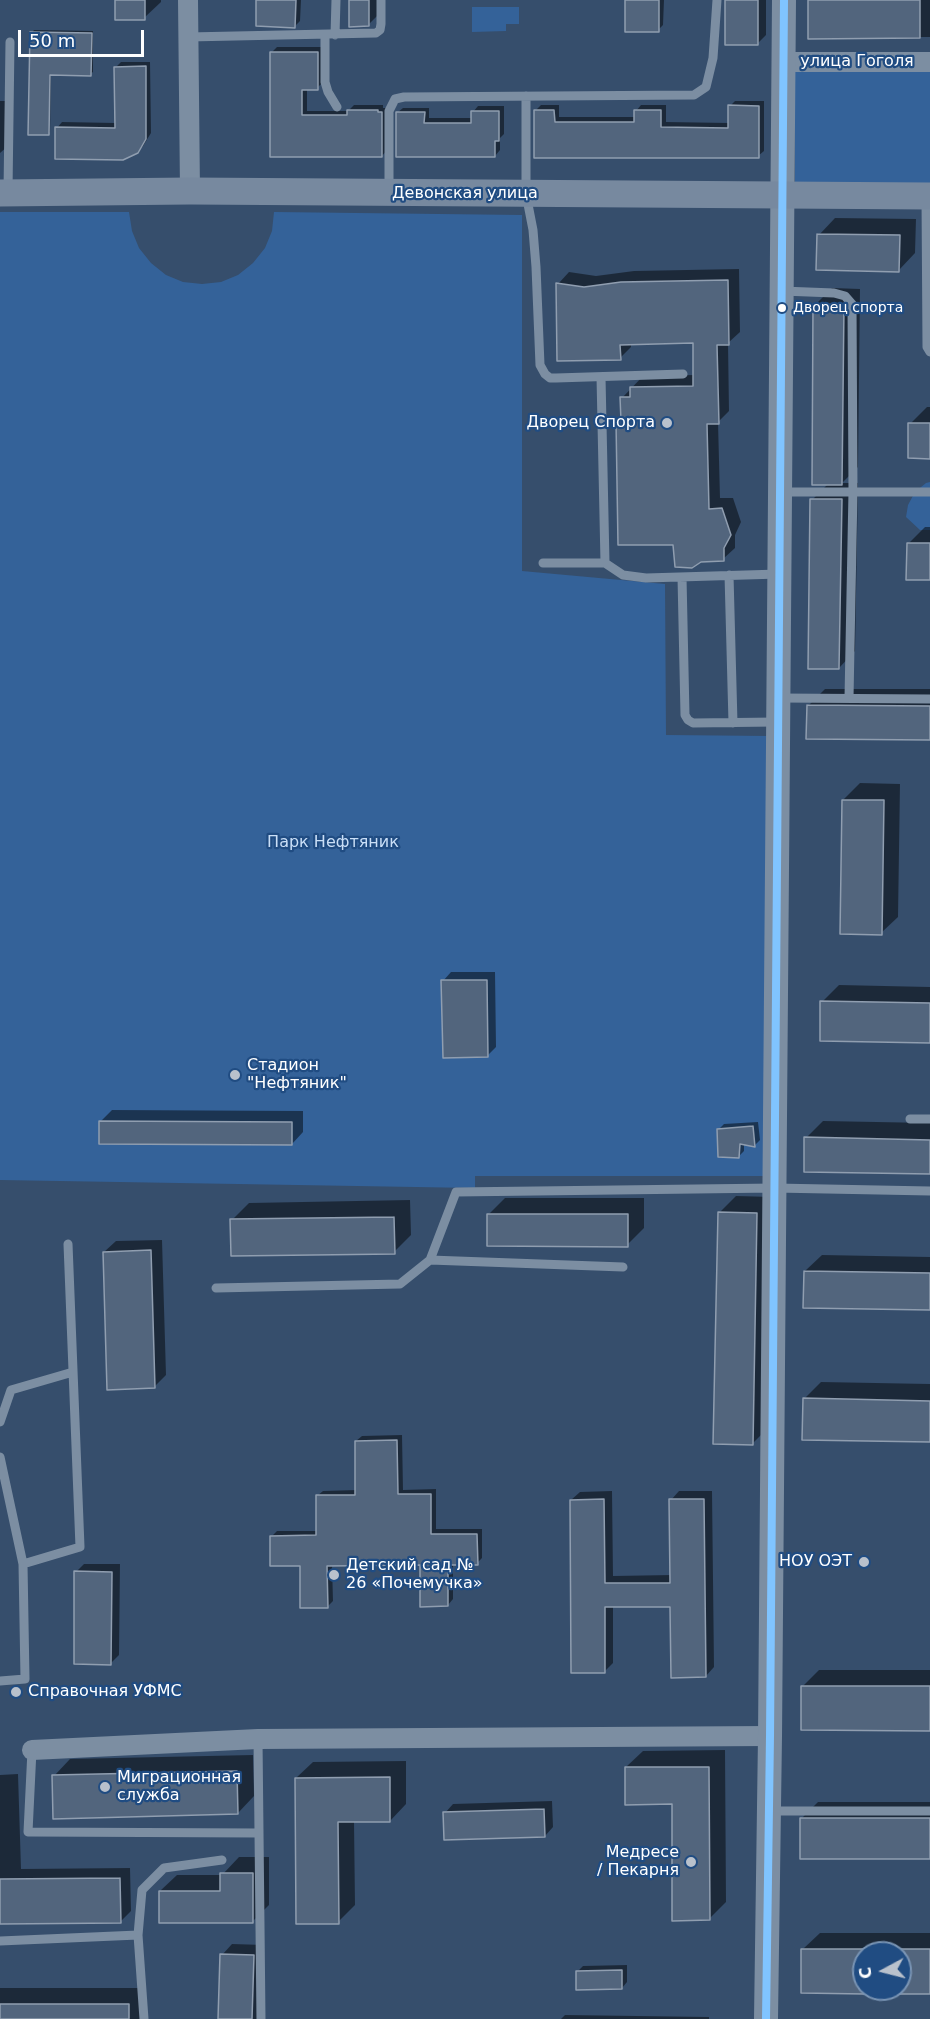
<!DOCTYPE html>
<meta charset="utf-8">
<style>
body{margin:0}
#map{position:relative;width:930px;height:2019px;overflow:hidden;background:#364e6c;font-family:"DejaVu Sans",sans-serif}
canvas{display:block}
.north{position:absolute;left:852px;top:1941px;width:60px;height:60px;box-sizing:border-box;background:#204c82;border:2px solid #7994b4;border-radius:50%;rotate:263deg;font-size:16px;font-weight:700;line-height:24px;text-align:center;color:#fff}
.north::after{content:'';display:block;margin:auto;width:21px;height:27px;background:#b9c1cc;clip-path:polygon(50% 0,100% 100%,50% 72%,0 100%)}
.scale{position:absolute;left:18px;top:30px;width:126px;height:27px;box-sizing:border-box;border:3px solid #fff;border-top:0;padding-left:8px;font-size:18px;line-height:21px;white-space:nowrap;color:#fff;-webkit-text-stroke:4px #204c82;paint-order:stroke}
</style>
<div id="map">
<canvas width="930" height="2019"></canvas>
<div class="north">С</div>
<div class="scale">50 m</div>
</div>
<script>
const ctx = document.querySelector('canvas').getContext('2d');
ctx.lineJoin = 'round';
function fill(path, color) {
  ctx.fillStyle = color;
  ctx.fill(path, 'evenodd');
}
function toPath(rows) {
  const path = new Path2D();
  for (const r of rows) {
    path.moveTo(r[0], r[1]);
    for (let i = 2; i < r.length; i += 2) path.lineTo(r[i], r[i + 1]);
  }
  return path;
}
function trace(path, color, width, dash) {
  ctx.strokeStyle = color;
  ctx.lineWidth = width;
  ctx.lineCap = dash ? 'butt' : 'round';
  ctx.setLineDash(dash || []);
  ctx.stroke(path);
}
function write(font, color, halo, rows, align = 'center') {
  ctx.font = font + ' "DejaVu Sans",sans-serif';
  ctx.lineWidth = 4.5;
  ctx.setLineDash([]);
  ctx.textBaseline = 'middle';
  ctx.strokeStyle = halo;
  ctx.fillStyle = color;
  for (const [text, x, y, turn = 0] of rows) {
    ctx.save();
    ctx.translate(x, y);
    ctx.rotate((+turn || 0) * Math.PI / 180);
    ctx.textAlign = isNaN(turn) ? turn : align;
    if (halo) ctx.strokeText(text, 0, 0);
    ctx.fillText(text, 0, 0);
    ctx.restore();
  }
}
fill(toPath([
 [472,7,519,7,519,24,506,24,506,31,472,32],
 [795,70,930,70,930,187,795,187],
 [0,212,129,212,132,231,139,248,151,263,166,275,183,282,202,284,221,282,238,275,253,263,265,248,272,231,274,212,522,215,522,571,665,584,666,735,769,736,765,1176,475,1176,475,1188,0,1180],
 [930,482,930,530,920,530,906,517,908,505,915,492,926,483]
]), '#346299');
fill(toPath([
 [116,0,161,0,161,2,144,18],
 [258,0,301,0,300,21,295,26],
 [350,0,379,0,379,14,368,25],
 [626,0,664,0,663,25,658,30],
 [727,0,766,0,766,35,757,44],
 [809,0,930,0,930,37,809,37],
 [34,30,93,31,93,72,90,74,51,73,50,132,48,134,32,33],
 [277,47,322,47,322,83,317,88,307,88,307,111,348,111,354,105,383,105,383,108,387,108,387,150,382,156,272,156,271,53],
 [121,62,150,62,151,133,143,146,137,152,57,128,62,122,116,123,116,67],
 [0,101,8,101,8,146,0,153],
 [735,101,764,101,764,151,758,156,535,156,535,111,541,105,559,105,559,117,636,117,636,111,641,105,666,105,666,122,730,123,730,106],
 [478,106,504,106,504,134,500,138,500,150,495,156,397,113,403,108,429,108,429,118,473,118,473,112],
 [835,218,916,219,915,253,899,270,819,235],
 [739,269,740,332,728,343,729,411,718,422,720,498,733,498,741,522,735,535,735,548,723,559,701,561,674,544,617,422,622,417,622,398,643,376,695,375,694,342,631,343,631,347,620,358,558,284,569,272,596,276,634,271],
 [832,288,860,289,858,467,842,483,858,483,855,651,839,668,812,500,828,484,815,305],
 [927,407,930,407,930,457,910,424],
 [925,527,930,527,930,579,908,544],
 [825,689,930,689,930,739,808,706],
 [860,783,900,784,898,917,881,933,843,800],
 [451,972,495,972,496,1047,487,1056,443,981],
 [839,985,930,987,930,1041,822,1002],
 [112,1110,303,1111,303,1132,292,1144,101,1121],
 [823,1121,930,1123,930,1173,806,1138],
 [758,1122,760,1140,755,1145,744,1143,744,1151,739,1156,719,1129,724,1124],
 [736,1196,774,1197,769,1427,752,1444,720,1212],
 [505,1198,644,1198,644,1228,627,1245,488,1215],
 [410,1200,411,1235,394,1252,232,1220,249,1203],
 [162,1240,166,1375,154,1387,104,1252,116,1241],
 [822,1255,930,1257,930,1309,805,1271],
 [821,1382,930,1384,930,1441,804,1399],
 [402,1435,403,1490,436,1489,436,1529,482,1529,482,1558,477,1563,453,1563,453,1599,448,1605,421,1564,332,1565,333,1601,327,1607,301,1565,272,1536,277,1531,317,1531,317,1496,323,1491,357,1490,356,1441,362,1436],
 [612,1491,613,1576,672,1575,671,1500,679,1491,712,1491,714,1667,706,1676,671,1605,613,1606,613,1663,605,1671,571,1500,580,1492],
 [84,1564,120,1564,119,1655,111,1663,76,1572],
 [819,1670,930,1670,930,1729,803,1686],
 [725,1750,726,1902,709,1919,673,1803,626,1767,643,1751],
 [253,1755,254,1796,238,1813,54,1776,70,1759],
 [406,1761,406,1804,390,1821,354,1821,355,1905,338,1922,296,1778,313,1762],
 [18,1774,21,1869,130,1868,131,1911,120,1922,0,1923,0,1775],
 [552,1801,553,1827,545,1836,445,1813,453,1804],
 [818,1802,930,1802,930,1858,802,1818],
 [239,1857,269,1857,269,1905,252,1922,160,1891,177,1875,222,1875],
 [820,1933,930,1933,930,1992,803,1992,803,1949],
 [864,1953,900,1953,900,1989,864,1989],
 [232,1944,264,1945,262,2019,220,2019,222,1955],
 [627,1965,627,1982,622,1988,577,1972,583,1966],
 [0,1988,145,1988,145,2019,0,2019],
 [565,2015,709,2017,709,2019,561,2019]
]), '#0007');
const building = toPath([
 [115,0,145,0,145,20,115,20,115,0],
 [256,0,296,0,295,28,256,26,256,0],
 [349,0,369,0,369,26,349,27,349,0],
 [625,0,659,0,659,32,625,32,625,0],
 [725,0,758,0,758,45,725,45,725,0],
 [808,0,920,0,920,38,808,39,808,0],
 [30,32,92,33,91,76,50,75,49,135,28,135,30,32],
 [270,52,318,52,318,90,302,90,302,115,347,115,347,110,378,110,378,112,382,112,382,157,270,157,270,52],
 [146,66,146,139,138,153,123,160,55,159,55,127,115,128,114,67,146,66],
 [728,105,759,106,759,158,534,158,534,110,554,110,555,122,634,122,634,110,661,110,661,127,728,128,728,105],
 [471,111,499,111,499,141,495,141,495,157,396,157,396,112,425,112,424,123,471,123,471,111],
 [817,234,900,235,899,272,816,270,817,234],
 [728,280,729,345,717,345,719,424,707,424,709,509,722,508,731,535,724,548,724,561,701,562,692,568,675,567,673,545,618,545,616,421,621,421,620,397,630,397,630,387,693,386,693,343,620,345,621,360,557,361,556,283,584,287,621,282,728,280],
 [813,304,844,305,842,485,812,485,813,304],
 [908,423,930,423,930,459,908,458,908,423],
 [810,499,842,499,839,669,808,669,810,499],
 [907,543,930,543,930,580,906,580,907,543],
 [807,705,930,706,930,740,806,739,807,705],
 [842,800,884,800,882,935,840,934,842,800],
 [441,980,487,980,488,1057,443,1058,441,980],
 [820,1001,930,1003,930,1043,820,1041,820,1001],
 [99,1121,292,1122,292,1145,99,1144,99,1121],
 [753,1126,755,1147,740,1144,739,1158,718,1157,717,1129,753,1126],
 [804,1137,930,1140,930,1174,804,1172,804,1137],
 [718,1212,757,1213,753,1445,713,1444,718,1212],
 [487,1214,628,1214,628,1247,487,1246,487,1214],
 [394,1217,395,1254,231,1256,230,1219,394,1217],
 [151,1250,155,1388,107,1390,103,1252,151,1250],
 [804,1271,930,1273,930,1310,803,1308,804,1271],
 [803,1398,930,1401,930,1442,802,1440,803,1398],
 [397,1440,398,1494,431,1494,431,1534,477,1534,478,1565,448,1565,448,1606,420,1607,420,1565,327,1566,328,1608,300,1608,300,1566,270,1566,270,1536,316,1535,316,1495,355,1495,355,1441,397,1440],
 [604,1499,605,1583,670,1583,669,1499,704,1499,706,1677,671,1678,670,1607,605,1607,605,1673,571,1673,570,1500,604,1499],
 [74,1571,112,1572,111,1665,74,1664,74,1571],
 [801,1686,930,1686,930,1731,801,1730,801,1686],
 [625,1767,709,1767,710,1920,672,1921,672,1804,625,1805,625,1767],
 [237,1771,238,1814,53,1819,52,1775,237,1771],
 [390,1777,390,1822,338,1822,339,1924,296,1924,295,1778,390,1777],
 [544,1809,545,1837,444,1840,443,1812,544,1809],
 [800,1818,930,1818,930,1859,800,1859,800,1818],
 [220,1873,253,1873,253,1923,159,1923,159,1891,220,1891,220,1873],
 [120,1878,121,1923,0,1924,0,1879,120,1878],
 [801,1949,864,1949,864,1994,801,1993,801,1949],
 [900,1949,930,1949,930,1994,900,1994,900,1949],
 [220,1954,254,1955,252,2019,218,2019,220,1954],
 [622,1970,622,1989,576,1990,576,1971,622,1970],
 [0,2004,129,2004,129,2019,0,2019,0,2004]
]);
fill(building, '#52657d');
trace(building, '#909eb0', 1.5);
trace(toPath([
 [325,35,325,82,328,92,337,107],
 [335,35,336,0],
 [188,37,376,33,380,30,381,24,381,0],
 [526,96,526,194,533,230,536,267,540,365,545,374,550,378,556,378,683,374],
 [8,191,10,42],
 [389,191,389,111,395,99,404,97,694,95,706,87,713,58,717,0],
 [926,199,927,347,930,352],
 [782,291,834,293,845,296,852,304,853,491,849,698],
 [601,377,605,563,623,575,646,578,779,574],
 [782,492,930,492],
 [543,563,605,563],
 [729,575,733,723],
 [682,577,685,715,688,720,693,723,776,722],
 [779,698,930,699],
 [910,1119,930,1119],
 [430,1260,623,1267],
 [216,1288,400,1284,430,1260,456,1192,775,1188,930,1191],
 [0,1422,11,1390,73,1372],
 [0,1457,23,1564,25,1679,0,1681],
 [23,1564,80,1547,68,1244],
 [258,1739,261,2019],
 [32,1750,28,1832,259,1833],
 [769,1811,930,1811],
 [0,1941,138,1935],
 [144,2019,138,1935,142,1890,164,1868,222,1860]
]), '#7c8ea2', 9);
trace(toPath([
 [188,0,190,191],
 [784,62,930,62],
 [32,1750,258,1739,770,1736]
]), '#7c8ea2', 20);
trace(toPath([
 [766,2019,770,1736,784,0]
]), '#7c8ea2', 24);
trace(toPath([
 [0,193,190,191,930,196]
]), '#77899f', 27);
trace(toPath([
 [766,2019,770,1736,784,0]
]), '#80c4ff', 8);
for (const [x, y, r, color] of [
 [782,308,5,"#fff"],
 [667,423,6,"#b9c1cc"],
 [235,1075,6,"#b9c1cc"],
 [864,1562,6,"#b9c1cc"],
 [334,1575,6,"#b9c1cc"],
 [16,1692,6,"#b9c1cc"],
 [105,1787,6,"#b9c1cc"],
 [691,1862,6,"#b9c1cc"]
]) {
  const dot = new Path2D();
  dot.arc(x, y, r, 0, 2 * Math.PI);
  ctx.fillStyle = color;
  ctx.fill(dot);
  trace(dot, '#204c82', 2);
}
write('14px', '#fff', '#204c82', [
 ["Дворец спорта",793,308]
], 'left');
write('16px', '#fff', '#204c82', [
 ["улица Гоголя",857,62],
 ["Девонская улица",465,194]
]);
write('16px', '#fff', '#204c82', [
 ["Дворец Спорта",655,423,"right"],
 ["Стадион",247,1066],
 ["\"Нефтяник\"",247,1084],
 ["НОУ ОЭТ",852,1562,"right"],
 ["Детский сад №",346,1566],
 ["26 «Почемучка»",346,1584],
 ["Справочная УФМС",28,1692],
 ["Миграционная",117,1778],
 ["служба",117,1796],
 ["Медресе",679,1853,"right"],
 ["/ Пекарня",679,1871,"right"]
], 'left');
write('16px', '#cadff7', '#204c82', [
 ["Парк Нефтяник",333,843]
]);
</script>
